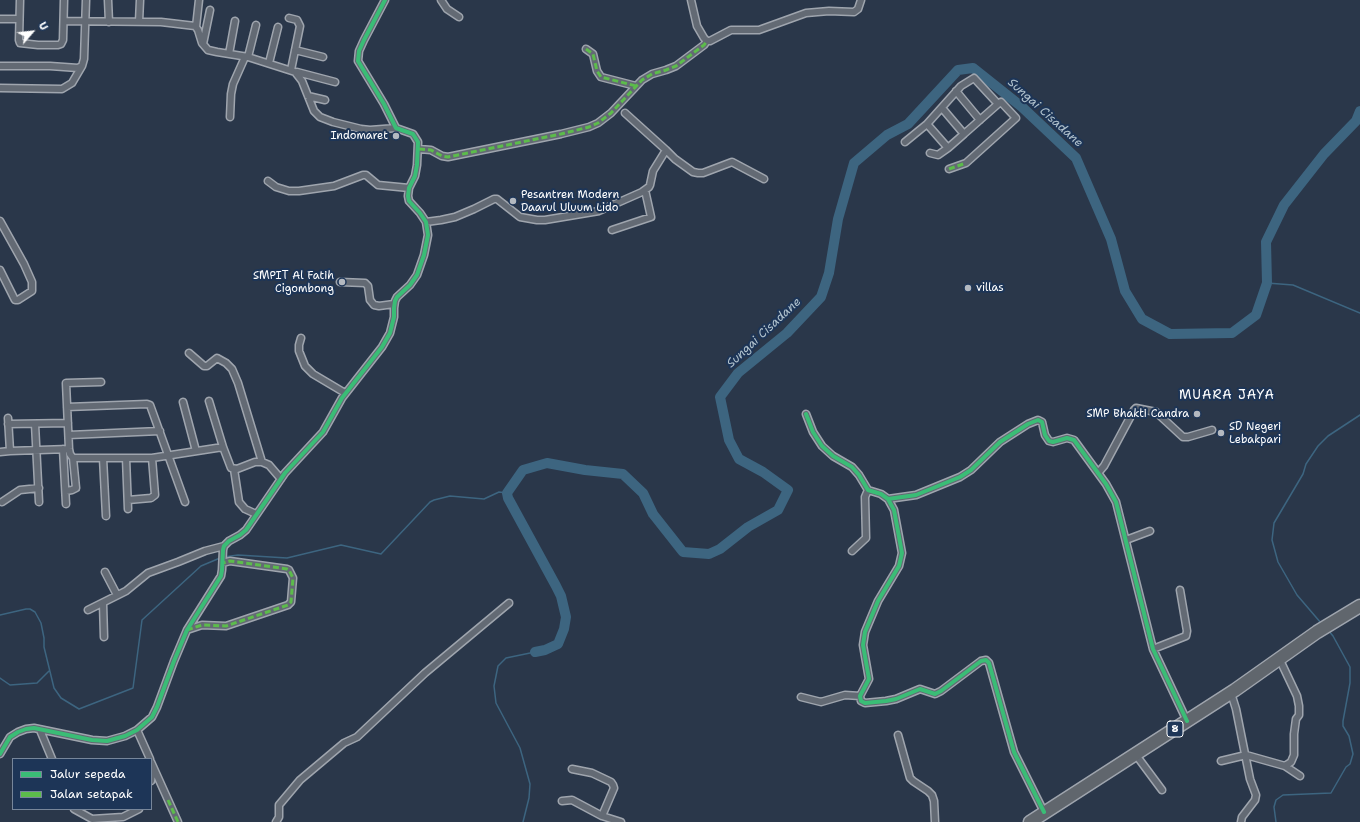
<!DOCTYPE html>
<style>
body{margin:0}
#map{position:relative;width:1360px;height:822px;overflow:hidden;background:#2a374a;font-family:"Shantell Sans",sans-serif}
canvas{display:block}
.legend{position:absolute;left:12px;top:758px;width:140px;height:52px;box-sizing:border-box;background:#1d3557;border:1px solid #77869a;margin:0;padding:5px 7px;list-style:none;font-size:12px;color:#fff}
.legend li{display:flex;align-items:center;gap:8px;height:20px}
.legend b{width:20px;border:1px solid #77869a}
.north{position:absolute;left:12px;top:12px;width:40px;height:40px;-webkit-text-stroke:3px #1d3557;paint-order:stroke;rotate:62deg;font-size:11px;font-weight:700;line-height:16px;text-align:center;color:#fff}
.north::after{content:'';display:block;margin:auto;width:14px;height:18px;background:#fff;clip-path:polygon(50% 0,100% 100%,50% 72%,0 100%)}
</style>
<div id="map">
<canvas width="1360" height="822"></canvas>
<ul class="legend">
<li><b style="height:5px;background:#3abd76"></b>Jalur sepeda</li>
<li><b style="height:5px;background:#5cbc4b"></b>Jalan setapak</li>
</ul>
<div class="north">U</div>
</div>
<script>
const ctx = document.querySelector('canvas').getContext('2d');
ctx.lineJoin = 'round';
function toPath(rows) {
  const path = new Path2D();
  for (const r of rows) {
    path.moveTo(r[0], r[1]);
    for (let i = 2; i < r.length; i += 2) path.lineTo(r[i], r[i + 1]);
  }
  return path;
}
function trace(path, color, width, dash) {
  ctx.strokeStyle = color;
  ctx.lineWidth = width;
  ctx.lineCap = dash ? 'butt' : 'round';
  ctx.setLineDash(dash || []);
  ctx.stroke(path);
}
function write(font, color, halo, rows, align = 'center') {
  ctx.font = font + ' "Shantell Sans",sans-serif';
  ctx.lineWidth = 4;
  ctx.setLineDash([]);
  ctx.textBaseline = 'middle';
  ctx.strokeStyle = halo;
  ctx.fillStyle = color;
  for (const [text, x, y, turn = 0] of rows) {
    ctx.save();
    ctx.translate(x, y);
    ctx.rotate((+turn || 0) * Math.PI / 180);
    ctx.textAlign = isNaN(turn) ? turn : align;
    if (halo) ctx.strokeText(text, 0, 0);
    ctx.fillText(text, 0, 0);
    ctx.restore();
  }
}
trace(toPath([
 [1267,283,1293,285,1360,313],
 [224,557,238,555,287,558,341,545,381,554,430,502,434,500,450,496,484,499,499,492,507,493],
 [0,615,26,609,30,609,35,612,41,623,44,638,44,647,54,688,61,698,79,709,133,688,142,620,201,566,220,558],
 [1321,623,1297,595,1278,562,1272,540,1274,523,1303,474,1306,464,1318,446,1328,436,1360,415],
 [0,678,10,685,37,683,49,671],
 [523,822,529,798,530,784,520,748,496,703,494,686,498,666,506,658,535,652],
 [1276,822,1274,807,1276,800,1283,795,1331,793,1346,767,1350,764,1353,754,1349,736,1343,726,1343,721,1350,683,1350,667,1333,636,1328,630]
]), '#3d6580', 1.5);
trace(toPath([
 [535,652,545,650,558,644,564,629,566,617,561,596,556,586,508,498,507,493,523,470,547,463,585,470,623,474,643,493,653,514,683,552,709,554,720,549,748,527,778,510,788,490,763,472,739,459,729,440,720,397,738,373,787,333,821,297,829,273,838,219,854,163,887,135,908,124,958,70,973,68,1022,107,1076,158,1111,239,1125,291,1142,319,1170,334,1232,333,1256,315,1267,283,1266,242,1284,205,1324,154,1356,121,1360,111]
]), '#3d6580', 10);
const street = toPath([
 [20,0,19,40,20,43,38,45,58,45,61,44,63,40,64,0],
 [108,0,109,22],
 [441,0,447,9,459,17],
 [691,0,697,26,704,38,707,41,710,41,731,30,759,30,806,13,829,11,854,12,858,9,861,0],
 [289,18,297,20,300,26,291,70],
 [0,19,19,19],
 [64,21,161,22,195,26,198,30,202,43,208,50,217,52,248,57,295,72,302,81,314,111,320,117,333,122,361,129,370,130,396,128],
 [139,22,140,0],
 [196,27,199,0],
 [203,44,210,10],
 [586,49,593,54,597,71,601,77,636,86],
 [295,50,323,57],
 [229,54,235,21],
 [248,57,256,25],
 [269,63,278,27],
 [0,66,50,66,78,68,82,66,84,59,86,0],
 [297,72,335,82],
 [0,88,62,89,72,83,82,66],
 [956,91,980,120],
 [308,96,325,100],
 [942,108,964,134,948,148],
 [625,113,666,150],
 [230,117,231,94,233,84,245,57],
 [927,124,948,148,938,155,930,153],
 [964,134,998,104],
 [905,142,927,124,961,86,974,78,998,104,1001,102,1016,118,966,163,949,169],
 [419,149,431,150,442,156,448,157,561,134,589,127,598,123,611,113,642,80,652,74,666,70,676,66,704,45,707,41],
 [268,181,276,187,289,191,299,191,334,186,363,175,366,175,378,185,409,188],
 [0,221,24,264,32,282,32,291,18,300,15,300,0,270],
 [426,222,441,220,455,217,474,209,494,199,497,199,520,217,537,220,545,220,599,211,642,192,649,187,650,185,653,171,666,150,675,159,693,172,698,173,703,173,732,162,764,179],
 [612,230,651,217,645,190],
 [340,282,365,283,368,286,370,300,374,305,379,306,394,304],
 [301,338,299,345,299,351,305,366,313,374,345,393],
 [189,353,204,366,207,366,217,358,226,363,232,369,238,383,262,462],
 [101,382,66,383,69,449,70,454,73,458,152,458,223,447,231,468,237,469,255,462,262,462,269,465,281,479],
 [209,401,223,447],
 [183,402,196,451],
 [67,407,147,404,150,405,185,502],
 [806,414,813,432,822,446,833,456,852,467,859,475,868,490,881,494,888,499,894,510,902,553,899,566,878,601,865,632,863,645,869,679,860,696,861,701,865,703,886,701,896,699,920,689,935,694,941,691,981,661,986,660,989,663,1014,752,1044,812],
 [8,418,10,451,69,449],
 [8,424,68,423],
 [35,424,39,502],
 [69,435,160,431],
 [63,449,66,504],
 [0,452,10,451],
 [103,458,106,516],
 [126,458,128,509],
 [234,469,239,502,245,509,256,514],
 [1098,473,1104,466,1134,410,1136,408,1156,412,1183,437,1188,437,1212,430],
 [66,491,72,490,76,488,73,458],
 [888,499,916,495,960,477,971,470,1000,442,1028,424,1038,420,1042,422,1045,435,1049,441,1053,442,1067,438,1074,440,1106,484,1116,502,1153,649,1187,721],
 [128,500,151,498,155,495,152,458],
 [2,502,20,490,39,488],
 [1126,540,1150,531],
 [852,551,866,538,865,497,868,490],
 [105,572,117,595],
 [103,603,104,637],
 [88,610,126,591,148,573,178,562,205,551,224,546],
 [187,630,202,625,226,626,288,605,291,602,293,578,289,570,287,569,230,561,223,563],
 [1153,649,1186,636,1187,631,1180,590],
 [1279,658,1297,696,1299,706,1299,715,1296,719,1294,734,1294,755,1291,762,1285,766],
 [1231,693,1236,709,1250,779,1256,795,1255,800,1242,817,1241,822],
 [801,697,821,702,845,695,860,696],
 [40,730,52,759],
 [137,730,150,759],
 [898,735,910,778,913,781,928,791,932,795,934,801,935,822],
 [0,754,10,737,18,732,26,729,34,728,92,740,107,741,125,736,137,730,152,717,157,707,174,661,187,630,221,576,222,570,223,550,224,546,229,541,240,535,246,530,285,473,323,432,342,398,382,347,390,333,394,317,394,308,395,301,397,297,410,285,417,275,424,255,428,235,426,222,420,213,409,201,408,196,409,188,415,176,417,165,418,142,413,134,396,128,384,104,358,61,359,51,364,40,385,0],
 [1136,755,1162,790],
 [1221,761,1246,755,1285,766,1300,776],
 [151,762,178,822],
 [572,769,592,773,611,782,613,785,614,788,602,816],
 [151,781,153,767],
 [562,801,572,800,602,816,621,822],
 [74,809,92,819,123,817,139,809],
 [276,822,279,817,279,805,300,780,344,743,357,737,425,673,509,603]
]);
const highway = toPath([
 [1030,822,1235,690,1317,632,1360,606]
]);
trace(street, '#9fa5ae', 9);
trace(highway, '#9fa5ae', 15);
trace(street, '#636a74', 6);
trace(highway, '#60666d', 12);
trace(toPath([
 [586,49,593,54,597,71,601,77,636,86],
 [419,149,431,150,442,156,448,157,561,134,589,127,598,123,611,113,642,80,652,74,666,70,676,66,704,45,707,41],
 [949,169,966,163],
 [187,630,202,625,226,626,288,605,291,602,293,578,289,570,287,569,230,561,223,563],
 [168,800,178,822]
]), '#5cbc4b', 3, [6, 3]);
trace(toPath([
 [806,414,813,432,822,446,833,456,852,467,859,475,868,490,881,494,888,499,894,510,902,553,899,566,878,601,865,632,863,645,869,679,860,696,861,701,865,703,886,701,896,699,920,689,935,694,941,691,981,661,986,660,989,663,1014,752,1044,812],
 [888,499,916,495,960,477,971,470,1000,442,1028,424,1038,420,1042,422,1045,435,1049,441,1053,442,1067,438,1074,440,1106,484,1116,502,1153,649,1187,721],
 [0,754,10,737,18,732,26,729,34,728,92,740,107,741,125,736,137,730,152,717,157,707,174,661,187,630,221,576,222,570,223,550,224,546,229,541,240,535,246,530,285,473,323,432,342,398,382,347,390,333,394,317,394,308,395,301,397,297,410,285,417,275,424,255,428,235,426,222,420,213,409,201,408,196,409,188,415,176,417,165,418,142,413,134,396,128,384,104,358,61,359,51,364,40,385,0]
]), '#3abd76', 4);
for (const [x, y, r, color] of [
 [396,136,4,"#b4b9c0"],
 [513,201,4,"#b4b9c0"],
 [342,282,4,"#b4b9c0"],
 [968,288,4,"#b4b9c0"],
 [1197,414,4,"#b4b9c0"],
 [1221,433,4,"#b4b9c0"]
]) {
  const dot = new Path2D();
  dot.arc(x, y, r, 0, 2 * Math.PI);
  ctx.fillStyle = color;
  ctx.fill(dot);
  trace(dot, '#1d3557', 1.5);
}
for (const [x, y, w] of [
 [1175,729,16]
]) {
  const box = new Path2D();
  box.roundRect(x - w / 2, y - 8, w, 16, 3);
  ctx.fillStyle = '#1d3557';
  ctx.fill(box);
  trace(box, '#fff', 1);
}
write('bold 10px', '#fff', null, [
 ["8",1175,729]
]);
write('11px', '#fff', '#1d3557', [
 ["Indomaret",388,136],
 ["Pesantren Modern",521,195,"left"],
 ["Daarul Uluum Lido",521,208,"left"],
 ["SMPIT Al Fatih",334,276],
 ["Cigombong",334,289],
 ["villas",976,288,"left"],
 ["SMP Bhakti Candra",1189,414],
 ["SD Negeri",1229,427,"left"],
 ["Lebakpari",1229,440,"left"]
], 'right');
write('italic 12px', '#b2c3ce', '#1d3557', [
 ["Sungai Cisadane",1045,113,42],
 ["Sungai Cisadane",764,333,-43]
]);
ctx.letterSpacing = '1px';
write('13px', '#fff', '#1d3557', [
 ["MUARA JAYA",1227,396]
]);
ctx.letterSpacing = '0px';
</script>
